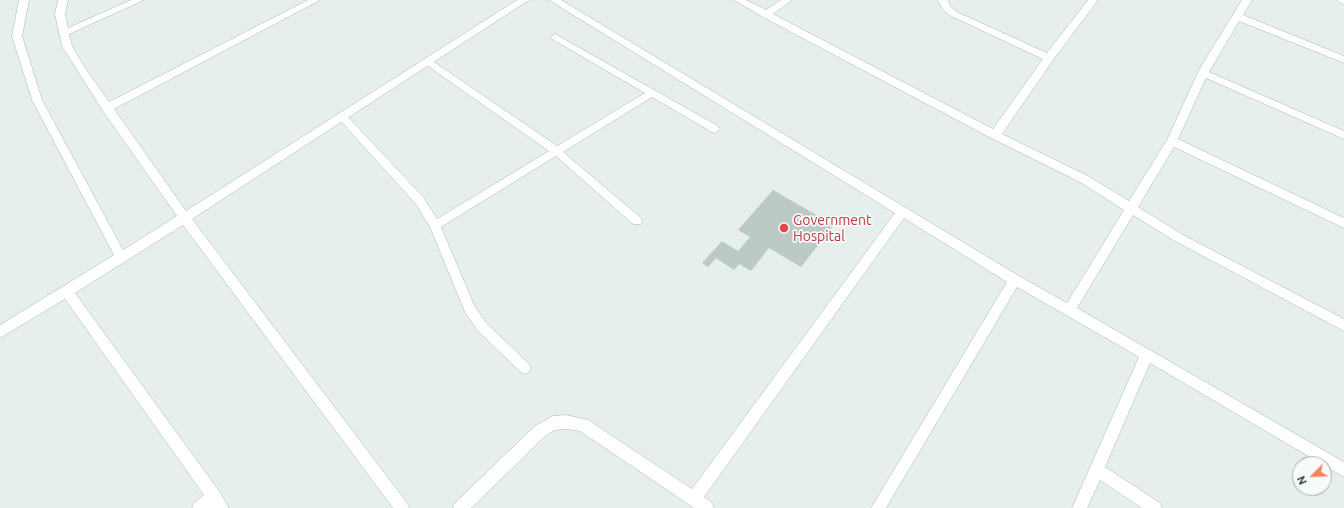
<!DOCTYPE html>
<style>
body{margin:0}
#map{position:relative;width:1344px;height:508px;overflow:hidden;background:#e6efeb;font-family:Ubuntu,sans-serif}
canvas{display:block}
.north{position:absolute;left:1292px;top:456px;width:40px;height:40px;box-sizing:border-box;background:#f7fbf9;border:1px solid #a3b1ad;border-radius:50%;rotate:246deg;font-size:11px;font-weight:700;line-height:16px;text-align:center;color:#24423a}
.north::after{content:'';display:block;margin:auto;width:14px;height:18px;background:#f4845f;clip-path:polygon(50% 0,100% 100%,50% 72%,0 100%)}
</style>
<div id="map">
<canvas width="1344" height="508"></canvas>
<div class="north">N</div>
</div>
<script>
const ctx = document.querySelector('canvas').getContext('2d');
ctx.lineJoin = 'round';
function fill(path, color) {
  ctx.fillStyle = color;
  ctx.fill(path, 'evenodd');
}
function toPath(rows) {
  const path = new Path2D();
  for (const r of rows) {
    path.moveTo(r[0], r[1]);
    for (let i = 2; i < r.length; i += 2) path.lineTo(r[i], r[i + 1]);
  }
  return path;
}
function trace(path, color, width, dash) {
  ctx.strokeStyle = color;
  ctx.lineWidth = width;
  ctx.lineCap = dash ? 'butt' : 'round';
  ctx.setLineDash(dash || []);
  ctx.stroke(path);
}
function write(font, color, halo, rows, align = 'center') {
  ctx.font = font + ' Ubuntu,sans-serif';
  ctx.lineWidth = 3.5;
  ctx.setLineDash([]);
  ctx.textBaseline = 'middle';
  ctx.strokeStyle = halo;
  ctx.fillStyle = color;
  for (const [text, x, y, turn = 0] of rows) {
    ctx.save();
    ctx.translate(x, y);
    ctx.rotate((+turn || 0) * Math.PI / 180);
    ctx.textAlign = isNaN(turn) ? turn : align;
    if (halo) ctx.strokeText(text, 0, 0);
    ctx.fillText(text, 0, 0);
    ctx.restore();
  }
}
fill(toPath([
 [773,190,834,225,801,267,769,248,751,271,739,264,734,270,716,258,708,267,702,263,722,241,738,251,750,237,738,230]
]), '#bbcac4');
const service = toPath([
 [555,34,718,126,720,129,715,133,712,132,652,97,563,152,641,218,642,221,641,224,633,224,556,156,441,227,474,305,486,323,529,364,531,368,529,372,525,374,521,372,478,331,465,312,430,227,416,204,337,117,339,114,345,114,424,198,437,219,549,151,425,64,425,60,431,60,557,146,645,93,552,39,551,37,555,34]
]);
const minor = toPath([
 [19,0,29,0,22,36,42,100,123,250,177,216,103,111,62,46,55,14,58,0,68,0,65,14,68,28,131,0,144,0,69,34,72,46,85,68,109,102,308,0,320,0,114,109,186,211,517,0,529,0,192,219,407,503,409,508,393,508,183,225,75,293,219,491,229,508,192,508,194,503,204,495,65,299,0,338,0,325,114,255,32,100,12,36,19,0],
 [549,0,561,0,1019,276,1067,303,1124,210,1080,182,991,138,763,17,734,0,746,0,766,10,781,0,792,0,773,14,993,129,1043,59,951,16,943,10,938,0,948,0,950,6,957,12,1047,53,1088,0,1098,0,1053,60,1002,134,1088,176,1129,201,1167,140,1199,70,1242,0,1252,0,1243,15,1344,56,1344,63,1239,21,1209,72,1344,131,1344,139,1206,78,1178,139,1344,218,1344,228,1174,147,1138,207,1183,235,1344,319,1344,331,1175,241,1133,215,1077,308,1344,462,1344,477,1150,363,1105,467,1160,503,1162,508,1142,508,1100,480,1087,508,1072,508,1139,357,1017,287,886,508,871,508,1007,282,904,218,704,497,712,503,714,508,694,508,580,431,566,429,555,430,545,436,471,508,453,508,455,503,535,426,553,416,566,415,588,420,692,489,895,213,549,0],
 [1337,0,1344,0,1344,4,1339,2,1337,0]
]);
trace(service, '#a8b8b2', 1);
trace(minor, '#a8b8b2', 1);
fill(service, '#fff');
fill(minor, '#fff');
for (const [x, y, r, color] of [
 [784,228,5,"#e0444e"]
]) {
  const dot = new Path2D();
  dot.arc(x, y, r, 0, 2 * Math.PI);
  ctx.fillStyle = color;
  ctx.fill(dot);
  trace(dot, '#f7fbf9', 1.5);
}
write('14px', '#be3a42', '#f7fbf9', [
 ["Government",793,220],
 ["Hospital",793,236]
], 'left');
</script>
